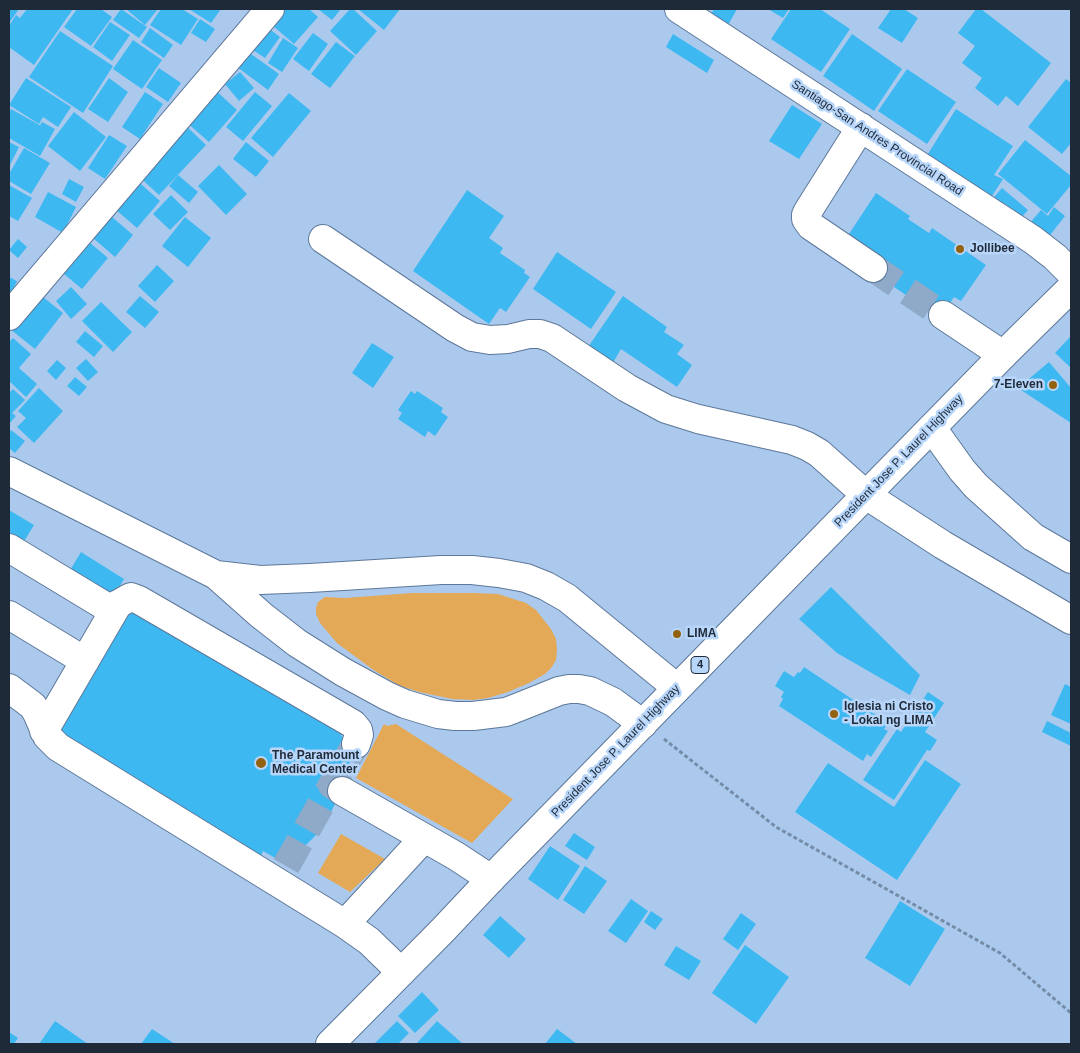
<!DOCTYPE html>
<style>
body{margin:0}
#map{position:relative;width:1080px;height:1053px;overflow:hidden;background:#abc9ed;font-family:Arial,sans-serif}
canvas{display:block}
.frame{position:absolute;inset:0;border:10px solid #1f2a38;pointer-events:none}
</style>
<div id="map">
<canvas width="1080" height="1053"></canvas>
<div class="frame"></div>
</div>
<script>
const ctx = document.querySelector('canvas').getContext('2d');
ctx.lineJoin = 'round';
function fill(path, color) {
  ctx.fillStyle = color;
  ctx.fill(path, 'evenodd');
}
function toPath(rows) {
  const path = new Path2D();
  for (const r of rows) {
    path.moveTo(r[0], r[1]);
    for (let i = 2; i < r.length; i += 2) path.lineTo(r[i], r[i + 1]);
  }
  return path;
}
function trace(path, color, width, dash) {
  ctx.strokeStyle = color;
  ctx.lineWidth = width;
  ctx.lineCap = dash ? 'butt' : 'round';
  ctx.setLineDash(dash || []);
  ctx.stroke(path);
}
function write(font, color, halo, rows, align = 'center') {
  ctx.font = font + ' Arial,sans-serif';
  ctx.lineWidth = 5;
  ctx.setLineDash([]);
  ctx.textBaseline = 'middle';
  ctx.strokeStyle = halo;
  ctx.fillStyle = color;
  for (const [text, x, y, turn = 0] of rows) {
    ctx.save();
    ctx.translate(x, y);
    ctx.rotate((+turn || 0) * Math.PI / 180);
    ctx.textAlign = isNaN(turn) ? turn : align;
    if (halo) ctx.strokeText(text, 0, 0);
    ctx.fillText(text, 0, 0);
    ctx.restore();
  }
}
fill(toPath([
 [412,593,474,593,498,594,526,603,536,610,551,629,556,639,557,650,556,660,552,667,545,674,529,683,508,692,488,698,473,700,452,699,419,692,398,685,372,669,337,643,320,623,316,614,316,608,318,602,325,597,345,598],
 [384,724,387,726,396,724,513,799,472,843,356,778],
 [341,834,385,859,350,892,318,873]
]), '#e3a957');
fill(toPath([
 [9,9,19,9,9,23],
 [27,9,73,9,34,65,9,47,9,26,16,15,20,18],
 [77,9,101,9,112,17,91,46,64,27],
 [121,9,147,27,139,38,113,20],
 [126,9,158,9,145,25],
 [161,9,182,9,198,19,181,45,150,25],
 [189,9,221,9,211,23],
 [274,9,309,9,318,17,294,44,265,19],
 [318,9,341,9,332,20],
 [350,9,353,9,377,31,356,55,330,31],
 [358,9,400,9,384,30],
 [714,9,737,9,727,27,709,18],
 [768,9,789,9,783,18],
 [791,9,820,9,850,29,821,72,771,39],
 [891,9,904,9,918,18,902,43,878,28],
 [976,9,981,9,1051,63,1018,106,1006,96,998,106,975,88,982,78,962,63,975,46,958,33],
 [200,19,215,29,206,42,191,33],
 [110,22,130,35,112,61,93,47],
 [260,22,280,37,265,58,244,44],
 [150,28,173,45,164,58,141,42],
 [60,31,113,66,83,113,29,77],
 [313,33,328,44,309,71,293,59],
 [673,34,714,60,707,73,666,47],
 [852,34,902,69,874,111,823,76],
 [283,38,298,48,282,72,268,63],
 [133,40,162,60,142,89,113,69],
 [336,42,355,56,330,88,311,74],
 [244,49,279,74,268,90,233,64],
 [159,68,181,83,168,102,146,87],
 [907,69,956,102,927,144,878,111],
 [240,72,254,88,239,101,225,84],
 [26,78,71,107,58,127,43,117,39,124,9,105],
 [109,78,128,92,108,122,88,109],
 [1066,79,1071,83,1071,143,1062,154,1028,127],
 [213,88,237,110,209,142,185,121],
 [145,92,163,104,140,139,122,127],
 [255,92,272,106,243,141,226,127],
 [289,93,311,111,273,157,251,138],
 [792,105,822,124,799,159,769,141],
 [11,109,43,127,40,125,42,122,55,129,40,156,9,138,9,114],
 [956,109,1013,146,994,175,1003,179,990,199,926,157],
 [74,112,106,137,80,171,48,146],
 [180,120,206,145,159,195,133,171],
 [109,135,127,146,105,179,88,168],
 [1025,140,1071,176,1071,185,1047,214,998,174],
 [9,142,19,147,9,167],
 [246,142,269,161,256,177,233,159],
 [24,148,50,163,31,194,9,181,9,174],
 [219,165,247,194,226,215,198,186],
 [178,175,198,192,189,203,169,186],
 [132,176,160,201,137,228,108,203],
 [69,179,84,187,76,202,62,194],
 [9,185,32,198,18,221,9,216],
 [1002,188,1028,210,1022,217,1004,203,1003,205,994,197],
 [467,190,504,216,489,238,503,248,500,253,525,270,524,273,530,277,506,312,500,308,489,324,413,271],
 [48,192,76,207,63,233,35,217],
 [876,193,910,216,908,219,929,233,932,228,986,265,961,301,954,297,940,318,894,287,895,286,873,271,841,246],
 [171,195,188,212,170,230,153,214],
 [1054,207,1065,216,1047,239,1029,224,1041,210,1048,216],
 [104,210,133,235,115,257,86,232],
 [185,217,211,238,188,267,162,246],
 [83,237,108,258,82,289,57,268],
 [18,239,27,247,18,258,9,250],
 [557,252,616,292,591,329,533,289],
 [157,265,174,281,155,302,138,286],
 [9,277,17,281,9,298],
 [71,287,87,304,71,319,56,301],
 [38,293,63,313,35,349,10,329],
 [140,296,159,312,145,328,126,312],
 [623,296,667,327,664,332,684,345,677,354,692,365,677,387,621,349,611,366,586,350],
 [101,302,132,332,113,352,82,321],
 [85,331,103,346,94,357,76,342],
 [1071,336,1071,368,1055,353],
 [13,338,31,354,19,368,37,384,26,397,9,381,9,342],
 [372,343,394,357,373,388,352,373],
 [86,359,98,372,88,381,76,368],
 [57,360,66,368,56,380,47,371],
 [1049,362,1071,388,1071,423,1018,388],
 [75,377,87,387,79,396,67,386],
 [39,388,63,411,34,443,17,427,26,418,18,411],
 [13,389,25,400,12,413,16,416,9,424,9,393],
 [411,391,415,394,417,391,443,408,441,412,448,417,435,436,428,431,425,437,398,419,402,413,398,410],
 [11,430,25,441,15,453,9,448,9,433],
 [9,510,34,525,23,543,9,532],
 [81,552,124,579,112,599,69,572],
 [831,587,920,675,910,695,837,653,799,619],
 [130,604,343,733,341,736,359,747,347,767,342,790,330,814,316,835,299,852,291,867,263,851,261,856,54,737],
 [804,667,888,723,884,729,888,731,871,757,867,754,863,761,779,706,783,699,781,697,784,692,775,686,784,671,794,677,798,672,800,673],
 [1065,684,1071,687,1071,724,1051,715],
 [928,692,944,703,925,732,937,740,930,751,927,750,894,800,863,780,897,729,901,732],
 [1047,721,1071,733,1071,746,1042,732],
 [925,760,961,784,897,880,795,812,828,763,894,807],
 [574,833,595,847,587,860,565,846],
 [550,846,580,866,558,900,528,879],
 [585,866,607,881,584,914,563,900],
 [631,899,648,911,626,943,608,931],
 [900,901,945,929,910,986,865,958],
 [651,911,663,919,655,930,644,922],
 [741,913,756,924,738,950,723,939],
 [500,916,526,939,509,958,483,935],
 [745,945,789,977,756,1024,712,993],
 [676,946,701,961,689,980,664,965],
 [422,992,439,1010,415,1033,398,1016],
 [55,1021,88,1044,39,1044],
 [397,1021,409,1033,398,1044,374,1044],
 [437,1021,463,1044,416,1044],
 [152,1029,175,1044,141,1044],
 [557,1029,577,1044,545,1044],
 [9,1032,18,1038,14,1044,9,1044]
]), '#3eb8f1');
trace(toPath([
 [873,268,943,315],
 [342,791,332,785,356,744],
 [286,866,332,785]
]), '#8fa9c9', 28, [28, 14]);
const minor = toPath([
 [679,9,1033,240,1055,257,1071,273],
 [861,127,808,211,806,215,806,219,811,226,873,268],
 [323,239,455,328,472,337,490,340,508,339,529,334,540,334,552,338,627,388,666,409,698,419,792,440,807,446,819,453,866,495,943,545,1071,620],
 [943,315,1003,355],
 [9,316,270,9],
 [932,428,962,470,976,486,1033,537,1071,559],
 [9,471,216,575,261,615,297,643,343,672,387,696,405,704,438,714,455,716,473,716,506,712,519,707,559,691,569,689,579,689,590,691,613,702,643,724],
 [9,548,105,606,111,607,115,606,127,599,131,597,139,600,353,724,358,730,359,735,356,744],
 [216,575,260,580,310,578,441,570,472,570,499,573,526,578,546,586,567,598,677,688],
 [9,615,85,661],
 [9,688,33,706,37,713,47,736,58,747,345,924,369,941,401,972],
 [44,731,118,604],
 [342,791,456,856,491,879],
 [345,924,424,838]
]);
const highway = toPath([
 [330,1044,443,930,491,879,818,544,1003,355,1071,288]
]);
trace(minor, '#5d7899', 30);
trace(highway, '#5d7899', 30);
trace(toPath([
 [664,739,776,827,1000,953,1071,1013]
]), '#758ca8', 3, [4, 2.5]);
trace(minor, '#fff', 28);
trace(highway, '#fff', 28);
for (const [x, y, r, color] of [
 [960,249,5,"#936211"],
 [1053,385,5,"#936211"],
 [677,634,5,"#936211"],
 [834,714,5,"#936211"],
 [261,763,6,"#936211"]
]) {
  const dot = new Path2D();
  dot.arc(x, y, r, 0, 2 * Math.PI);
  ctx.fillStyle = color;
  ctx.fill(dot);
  trace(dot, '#b8d6fa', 2);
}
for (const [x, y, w] of [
 [700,665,18]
]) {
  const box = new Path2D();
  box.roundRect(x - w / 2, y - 8.5, w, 17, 4);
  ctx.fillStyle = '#b8d6fa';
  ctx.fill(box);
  trace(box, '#1f2a38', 1);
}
write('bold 11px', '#1f2a38', null, [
 ["4",700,665]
]);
write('12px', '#1f2a38', '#b8d6fa', [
 ["Santiago-San Andres Provincial Road",877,138,33],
 ["President Jose P. Laurel Highway",899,461,-46],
 ["President Jose P. Laurel Highway",616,751,-46]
]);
write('bold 12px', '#1f2a38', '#b8d6fa', [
 ["Jollibee",970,249],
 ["7-Eleven",1043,385,"right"],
 ["LIMA",687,634],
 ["Iglesia ni Cristo",844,707],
 ["- Lokal ng LIMA",844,721],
 ["The Paramount",272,756],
 ["Medical Center",272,770]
], 'left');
</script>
